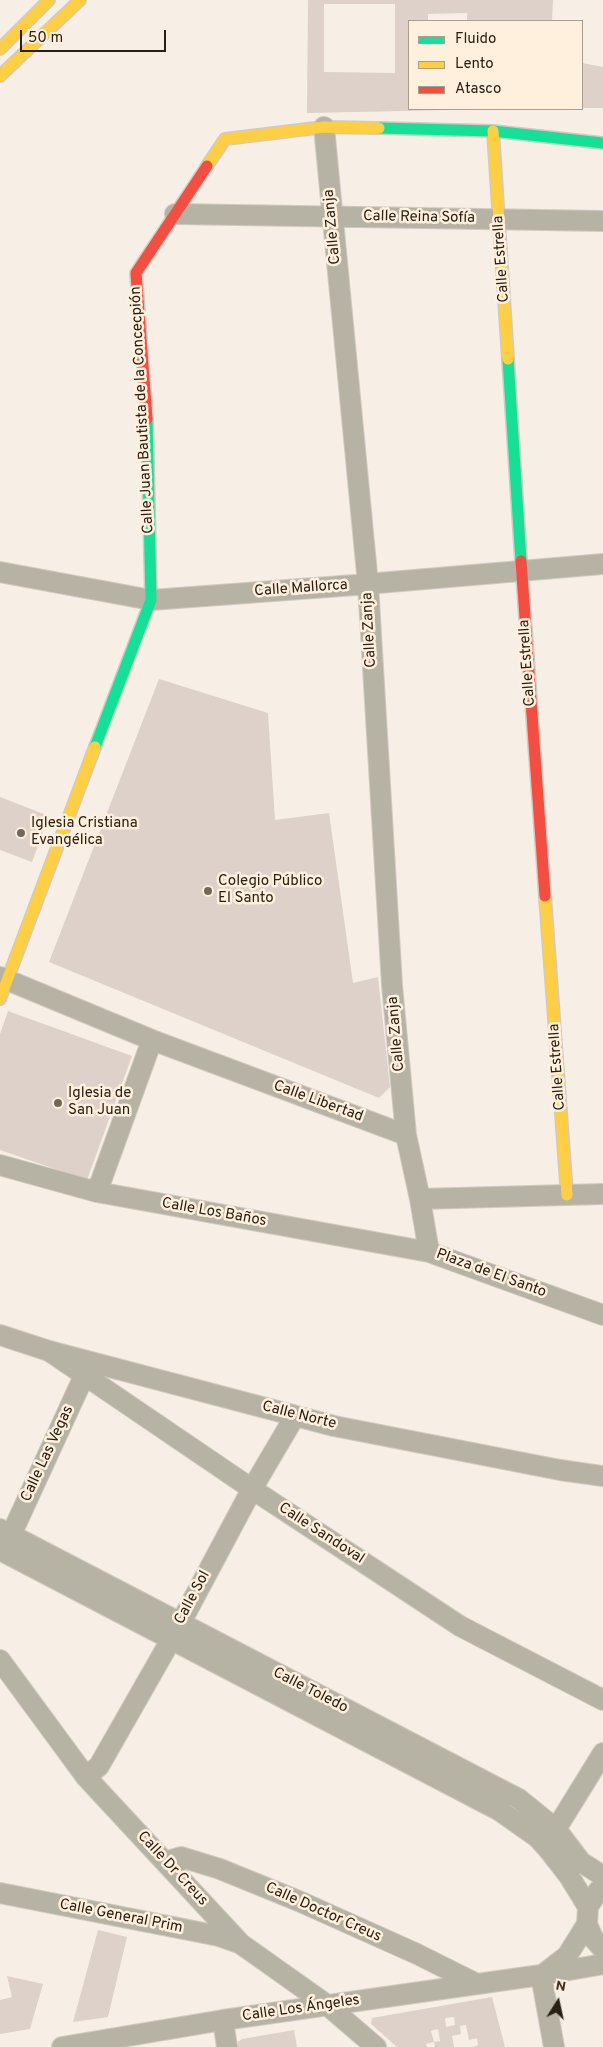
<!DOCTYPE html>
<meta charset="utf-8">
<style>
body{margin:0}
#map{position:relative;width:603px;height:2047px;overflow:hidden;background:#f7efe5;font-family:Overpass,sans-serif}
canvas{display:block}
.legend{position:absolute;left:408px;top:20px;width:175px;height:90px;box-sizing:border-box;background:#fff0dd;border:1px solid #a99d8d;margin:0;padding:6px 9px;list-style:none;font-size:15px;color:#292014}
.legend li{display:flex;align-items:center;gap:10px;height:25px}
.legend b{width:25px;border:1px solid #a99d8d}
.north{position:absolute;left:533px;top:1977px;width:50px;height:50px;-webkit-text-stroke:4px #fff0dd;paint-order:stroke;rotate:10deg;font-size:14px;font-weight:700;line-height:20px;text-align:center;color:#292014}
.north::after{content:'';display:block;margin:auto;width:18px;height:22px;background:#292014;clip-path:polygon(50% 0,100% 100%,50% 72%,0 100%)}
.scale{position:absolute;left:20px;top:30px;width:146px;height:22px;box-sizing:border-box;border:2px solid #292014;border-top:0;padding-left:6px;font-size:15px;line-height:18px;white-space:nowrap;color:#292014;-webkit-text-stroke:4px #fff0dd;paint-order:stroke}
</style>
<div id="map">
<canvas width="603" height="2047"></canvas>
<ul class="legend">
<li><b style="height:6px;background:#16e098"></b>Fluido</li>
<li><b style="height:6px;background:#ffcf43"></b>Lento</li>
<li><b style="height:6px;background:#f24e42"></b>Atasco</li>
</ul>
<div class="north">N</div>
<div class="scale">50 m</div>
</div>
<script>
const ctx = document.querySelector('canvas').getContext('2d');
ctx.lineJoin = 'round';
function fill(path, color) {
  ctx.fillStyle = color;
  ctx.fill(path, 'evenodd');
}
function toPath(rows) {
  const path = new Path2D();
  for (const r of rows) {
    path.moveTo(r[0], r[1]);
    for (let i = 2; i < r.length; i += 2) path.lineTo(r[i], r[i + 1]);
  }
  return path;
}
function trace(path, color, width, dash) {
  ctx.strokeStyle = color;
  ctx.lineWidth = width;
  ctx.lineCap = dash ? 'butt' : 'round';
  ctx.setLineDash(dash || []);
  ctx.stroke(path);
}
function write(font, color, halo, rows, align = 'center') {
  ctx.font = font + ' Overpass,sans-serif';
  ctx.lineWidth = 5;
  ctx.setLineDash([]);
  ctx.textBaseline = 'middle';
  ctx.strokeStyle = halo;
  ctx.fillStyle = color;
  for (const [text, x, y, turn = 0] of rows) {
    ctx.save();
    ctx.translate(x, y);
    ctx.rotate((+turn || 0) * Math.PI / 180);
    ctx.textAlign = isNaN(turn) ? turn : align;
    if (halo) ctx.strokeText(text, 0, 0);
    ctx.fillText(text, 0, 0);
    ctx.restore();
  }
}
fill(toPath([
 [308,0,553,0,552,21,467,21,467,13,428,14,428,21,409,21,409,109,452,109,452,110,307,113],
 [324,4,395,4,395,73,324,72],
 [582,63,603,67,603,108,582,108],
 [159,679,268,713,275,820,329,813,353,983,378,977,390,1087,379,1098,49,962],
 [0,797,49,816,32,862,0,850],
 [8,1011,132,1056,87,1180,0,1150,0,1034],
 [98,1930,127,1937,108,2017,73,2022],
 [7,1976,43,1984,30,2029,0,2034,0,2000,12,1997],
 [492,1997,505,2047,473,2047,478,2045,477,2038,469,2040,466,2025,460,2026,461,2034,452,2036,454,2047,435,2047,434,2042,440,2041,438,2029,431,2031,434,2042,426,2044,427,2047,397,2047,371,2024,372,2018],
 [454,2017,455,2025,446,2027,445,2018],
 [294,2030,297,2047,237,2047,238,2042,242,2039]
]), '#ddd1ca');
const street = toPath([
 [324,127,368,584,392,985,406,1135],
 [175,214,603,221],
 [0,572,151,600,355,585,603,564],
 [0,977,152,1040,406,1135,420,1199,603,1194],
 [0,1165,97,1192,429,1252],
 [97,1192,152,1040],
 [420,1199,429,1252,603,1315],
 [0,1335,49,1351,334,1426,560,1470,603,1476],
 [49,1351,252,1489,460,1626,603,1700],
 [0,1529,519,1799,556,1829,581,1862,603,1876],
 [11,1535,85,1374],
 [0,1550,500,1811,537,1837,548,1849,569,1876,588,1907],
 [0,1660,86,1777,241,1944,327,2005,376,2047],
 [86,1777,99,1766,180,1624,252,1489,295,1416],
 [556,1829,603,1753],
 [165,1862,181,1857,220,1869,301,1902,417,1954,477,1984],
 [603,1887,598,1891,588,1907,587,1924,593,1938,603,1949],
 [0,1893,219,1936,239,1943],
 [545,1973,567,1956,587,1924],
 [541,1975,554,2047],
 [223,2020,227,2047],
 [62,2047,223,2020,541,1975,603,1964]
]);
const fast = toPath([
 [379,128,493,131,603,143],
 [508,359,521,561],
 [95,747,151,600,147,419]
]);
const slow = toPath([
 [0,49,49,0],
 [0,76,80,0],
 [493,131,508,359],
 [207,166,225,139,324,127,379,128],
 [545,896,567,1195],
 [0,999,95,747]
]);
const jam = toPath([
 [147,419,136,273,207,166],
 [521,561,545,896]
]);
trace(street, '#d0cac1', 22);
trace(fast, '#d0cac1', 14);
trace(slow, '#d0cac1', 14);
trace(jam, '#d0cac1', 14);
trace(street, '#b6b3a4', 20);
trace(fast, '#16e098', 11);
trace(slow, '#ffcf43', 11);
trace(jam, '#f24e42', 11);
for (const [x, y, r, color] of [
 [21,833,5,"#71685d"],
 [208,891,5,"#71685d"],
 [58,1103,5,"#71685d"]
]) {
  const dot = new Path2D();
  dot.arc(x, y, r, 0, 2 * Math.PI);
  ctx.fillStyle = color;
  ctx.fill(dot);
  trace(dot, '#fff0dd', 2);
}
write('15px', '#292014', '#fff0dd', [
 ["Calle Reina Sofía",419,218,1],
 ["Calle Zanja",333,227,-95],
 ["Calle Estrella",502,259,-94],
 ["Calle Juan Bautista de la Concecpión",143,410,-93],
 ["Calle Mallorca",301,589,-4],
 ["Calle Zanja",370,630,-93],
 ["Calle Estrella",528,663,-94],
 ["Calle Zanja",397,1034,-95],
 ["Calle Estrella",558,1067,-94],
 ["Calle Libertad",318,1102,20],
 ["Calle Los Baños",214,1213,10],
 ["Plaza de El Santo",491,1274,20],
 ["Calle Norte",299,1416,14],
 ["Calle Las Vegas",48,1454,-65],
 ["Calle Sandoval",321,1534,33],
 ["Calle Sol",193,1598,-62],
 ["Calle Toledo",310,1691,27],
 ["Calle Dr Creus",172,1869,47],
 ["Calle Doctor Creus",323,1913,24],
 ["Calle General Prim",121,1917,11],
 ["Calle Los Ángeles",301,2009,-8]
]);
write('15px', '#292014', '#fff0dd', [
 ["Iglesia Cristiana",31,824],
 ["Evangélica",31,841],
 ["Colegio Público",218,882],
 ["El Santo",218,899],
 ["Iglesia de",68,1094],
 ["San Juan",68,1111]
], 'left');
</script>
